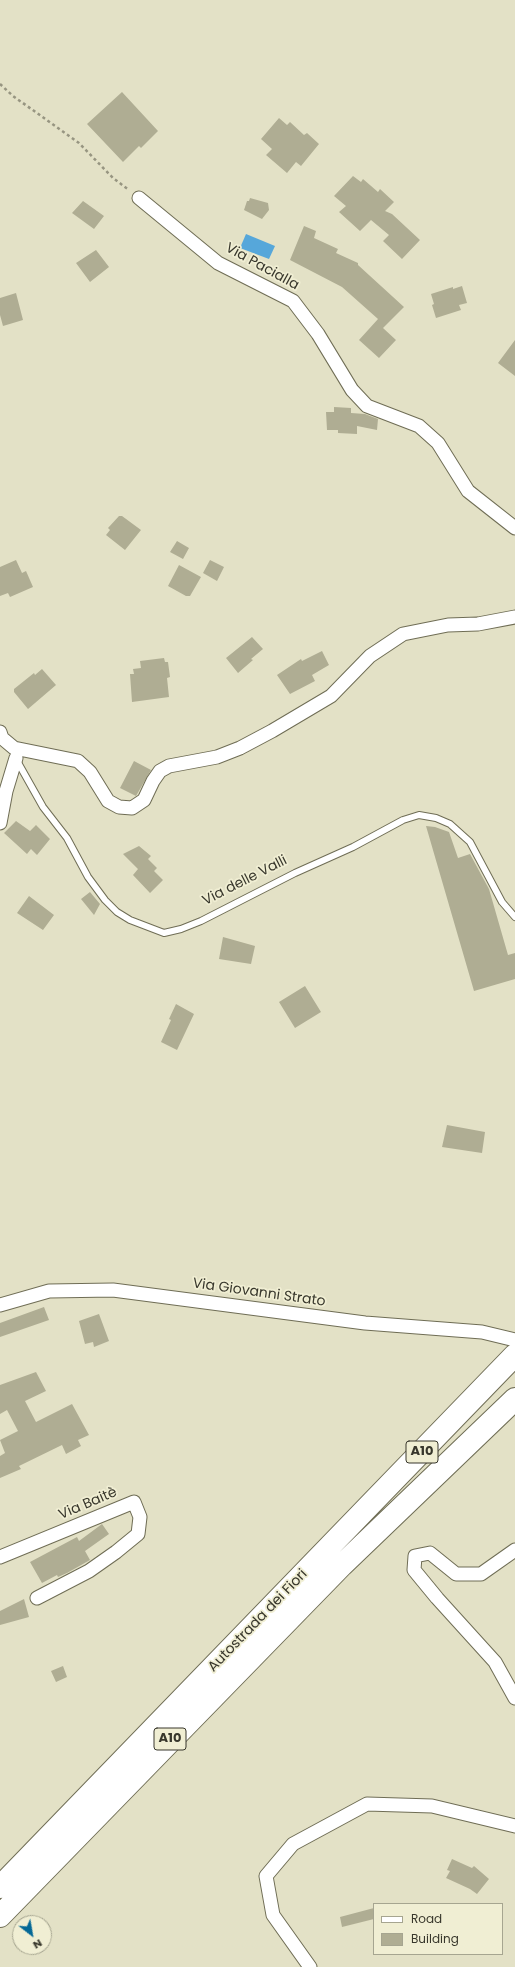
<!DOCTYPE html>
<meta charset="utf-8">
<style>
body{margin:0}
#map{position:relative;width:515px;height:1967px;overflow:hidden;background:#e3e1c6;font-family:Poppins,sans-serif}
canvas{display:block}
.legend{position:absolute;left:373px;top:1903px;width:130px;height:52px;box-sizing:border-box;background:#f0eed3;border:1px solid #a6a590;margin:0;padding:5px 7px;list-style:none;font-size:12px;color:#38372c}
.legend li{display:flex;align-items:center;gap:8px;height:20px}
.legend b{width:20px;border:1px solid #a6a590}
.north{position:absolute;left:12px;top:1915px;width:40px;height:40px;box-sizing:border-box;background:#f0eed3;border:1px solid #a6a590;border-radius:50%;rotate:149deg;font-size:11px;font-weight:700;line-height:16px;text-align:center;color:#38372c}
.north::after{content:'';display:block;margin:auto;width:14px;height:18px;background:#046896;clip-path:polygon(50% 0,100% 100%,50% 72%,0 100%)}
</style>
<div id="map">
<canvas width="515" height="1967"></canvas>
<ul class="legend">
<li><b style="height:5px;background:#fff"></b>Road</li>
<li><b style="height:11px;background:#afad93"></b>Building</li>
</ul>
<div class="north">N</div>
</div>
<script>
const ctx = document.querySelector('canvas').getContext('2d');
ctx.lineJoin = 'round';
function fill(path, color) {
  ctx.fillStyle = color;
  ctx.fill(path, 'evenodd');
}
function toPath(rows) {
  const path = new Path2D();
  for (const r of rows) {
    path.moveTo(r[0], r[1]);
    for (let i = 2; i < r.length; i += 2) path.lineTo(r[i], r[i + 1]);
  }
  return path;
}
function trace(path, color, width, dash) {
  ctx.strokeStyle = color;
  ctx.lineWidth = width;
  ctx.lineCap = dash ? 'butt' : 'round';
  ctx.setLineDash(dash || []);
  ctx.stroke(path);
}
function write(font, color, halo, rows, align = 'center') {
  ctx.font = font + ' Poppins,sans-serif';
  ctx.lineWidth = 3.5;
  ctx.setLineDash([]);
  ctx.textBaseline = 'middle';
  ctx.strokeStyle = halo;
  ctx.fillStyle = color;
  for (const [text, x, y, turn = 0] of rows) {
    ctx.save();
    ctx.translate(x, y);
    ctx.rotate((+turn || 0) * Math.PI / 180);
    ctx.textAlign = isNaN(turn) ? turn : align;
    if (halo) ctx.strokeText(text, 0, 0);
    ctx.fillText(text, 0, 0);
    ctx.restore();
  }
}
fill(toPath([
 [246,234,275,246,269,259,240,248]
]), '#56a7da');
fill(toPath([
 [122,92,158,131,141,148,139,146,123,162,87,124],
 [279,118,287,125,290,122,304,135,307,133,319,144,301,166,296,162,287,173,266,155,272,149,261,139],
 [353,176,361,182,363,179,378,192,380,189,394,202,385,211,392,214,420,240,402,259,383,241,389,235,371,220,360,231,339,212,346,206,334,196],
 [250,198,268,203,269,210,262,219,244,210,247,201,249,201],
 [83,201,104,216,94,229,72,213],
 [304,226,316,231,314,238,338,249,336,253,358,263,358,265,404,307,383,328,396,340,379,358,359,340,378,319,342,287,290,260],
 [96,250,109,267,90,282,76,263],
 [462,286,467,303,459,305,461,310,436,318,432,305,434,304,431,294,453,287,453,289],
 [16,293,23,320,3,326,0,315,0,298],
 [515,340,515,376,498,363],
 [334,407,351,408,351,413,365,414,378,419,377,430,357,426,357,434,338,433,338,430,327,430,326,412,334,412],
 [119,516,122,516,141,530,125,550,106,535,110,530,108,528],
 [177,541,189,548,183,559,170,552],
 [16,560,22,573,26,571,33,587,10,597,8,593,0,596,0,567],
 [210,560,224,567,217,581,203,573],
 [179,565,201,577,190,596,186,596,168,586],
 [252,637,263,649,251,659,253,660,238,673,226,658],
 [322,651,329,665,312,675,315,681,290,694,277,675,301,659,302,661],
 [164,658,165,662,168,662,170,677,167,678,169,697,132,702,130,674,134,674,133,669,141,668,140,661],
 [42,669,56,685,28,709,14,692,14,689,34,673,35,675],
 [134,761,151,770,136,796,120,788],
 [16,821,30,831,36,825,50,839,37,855,31,849,27,854,4,833],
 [426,826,435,827,449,832,458,858,470,854,489,889,508,955,515,953,515,979,474,991],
 [139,846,151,856,148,859,157,868,154,871,163,880,150,893,133,875,138,869,123,854],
 [90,892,100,904,94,915,81,899],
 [29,896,54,915,43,930,17,913],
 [223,937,255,946,251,964,219,959],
 [305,986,321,1012,295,1028,279,1002],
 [176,1004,194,1014,177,1050,161,1042,171,1020,169,1019],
 [447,1125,485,1132,482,1153,442,1147],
 [44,1307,49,1320,0,1337,0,1323],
 [99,1314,109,1341,94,1347,93,1342,85,1344,79,1321],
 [36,1372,46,1391,25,1401,36,1422,72,1404,89,1435,78,1440,81,1446,66,1454,62,1445,19,1466,21,1469,0,1478,0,1456,5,1453,0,1440,18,1431,7,1410,0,1414,0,1385],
 [102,1524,109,1534,85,1551,90,1560,67,1573,58,1577,57,1575,42,1583,30,1562,77,1537,79,1541],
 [24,1599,29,1617,0,1625,0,1611],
 [63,1666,67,1677,56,1682,51,1671],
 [452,1859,472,1868,474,1866,489,1879,477,1894,470,1889,446,1878,450,1871,447,1870],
 [374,1908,374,1919,342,1927,340,1917]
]), '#afad93');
const lane = toPath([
 [16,759,43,807,67,838,88,877,105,900,117,912,130,920,164,933,181,929,201,921,295,873,353,847,403,820,419,815,436,818,450,824,470,842,502,902,515,917]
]);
const street = toPath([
 [139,198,218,263,293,301,318,334,352,390,367,406,419,426,438,443,468,491,515,528],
 [0,732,2,738,14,748,78,761,90,772,108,801,119,807,132,808,144,800,153,781,160,771,169,766,217,757,240,748,272,731,331,696,370,656,403,634,448,625,478,624,515,617],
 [0,823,6,791,16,758],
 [0,1305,49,1291,113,1290,365,1323,482,1332,515,1340],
 [515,1550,481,1574,456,1574,430,1553,415,1556,414,1570,437,1598,495,1662,515,1698],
 [0,1557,134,1502,140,1517,138,1534,116,1552,89,1571,37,1598],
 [310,1967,273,1915,266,1876,293,1844,367,1804,432,1806,515,1826]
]);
const highway = toPath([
 [0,1887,515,1355],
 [0,1916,342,1565,515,1399]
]);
trace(lane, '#6f6d55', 8);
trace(street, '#6f6d55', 15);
trace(highway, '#6f6d55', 24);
trace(toPath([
 [0,84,13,96,79,143,113,178,129,190]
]), '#979581', 2.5, [3, 3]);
trace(lane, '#fff', 6);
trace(street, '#fff', 13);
trace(highway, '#fff', 22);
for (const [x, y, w] of [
 [422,1452,32],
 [170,1739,32]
]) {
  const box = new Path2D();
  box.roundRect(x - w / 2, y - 11, w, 22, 3);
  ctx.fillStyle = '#f0eed3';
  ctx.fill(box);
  trace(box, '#38372c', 1);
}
write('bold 13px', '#38372c', null, [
 ["A10",422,1452],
 ["A10",170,1739]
]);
write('14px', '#38372c', '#f0eed3', [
 ["Via Pacialla",262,267,29],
 ["Via delle Valli",245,881,-27],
 ["Via Giovanni Strato",259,1293,8],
 ["Via Baitè",88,1504,-23],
 ["Autostrada dei Fiori",258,1621,-46]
]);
</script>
